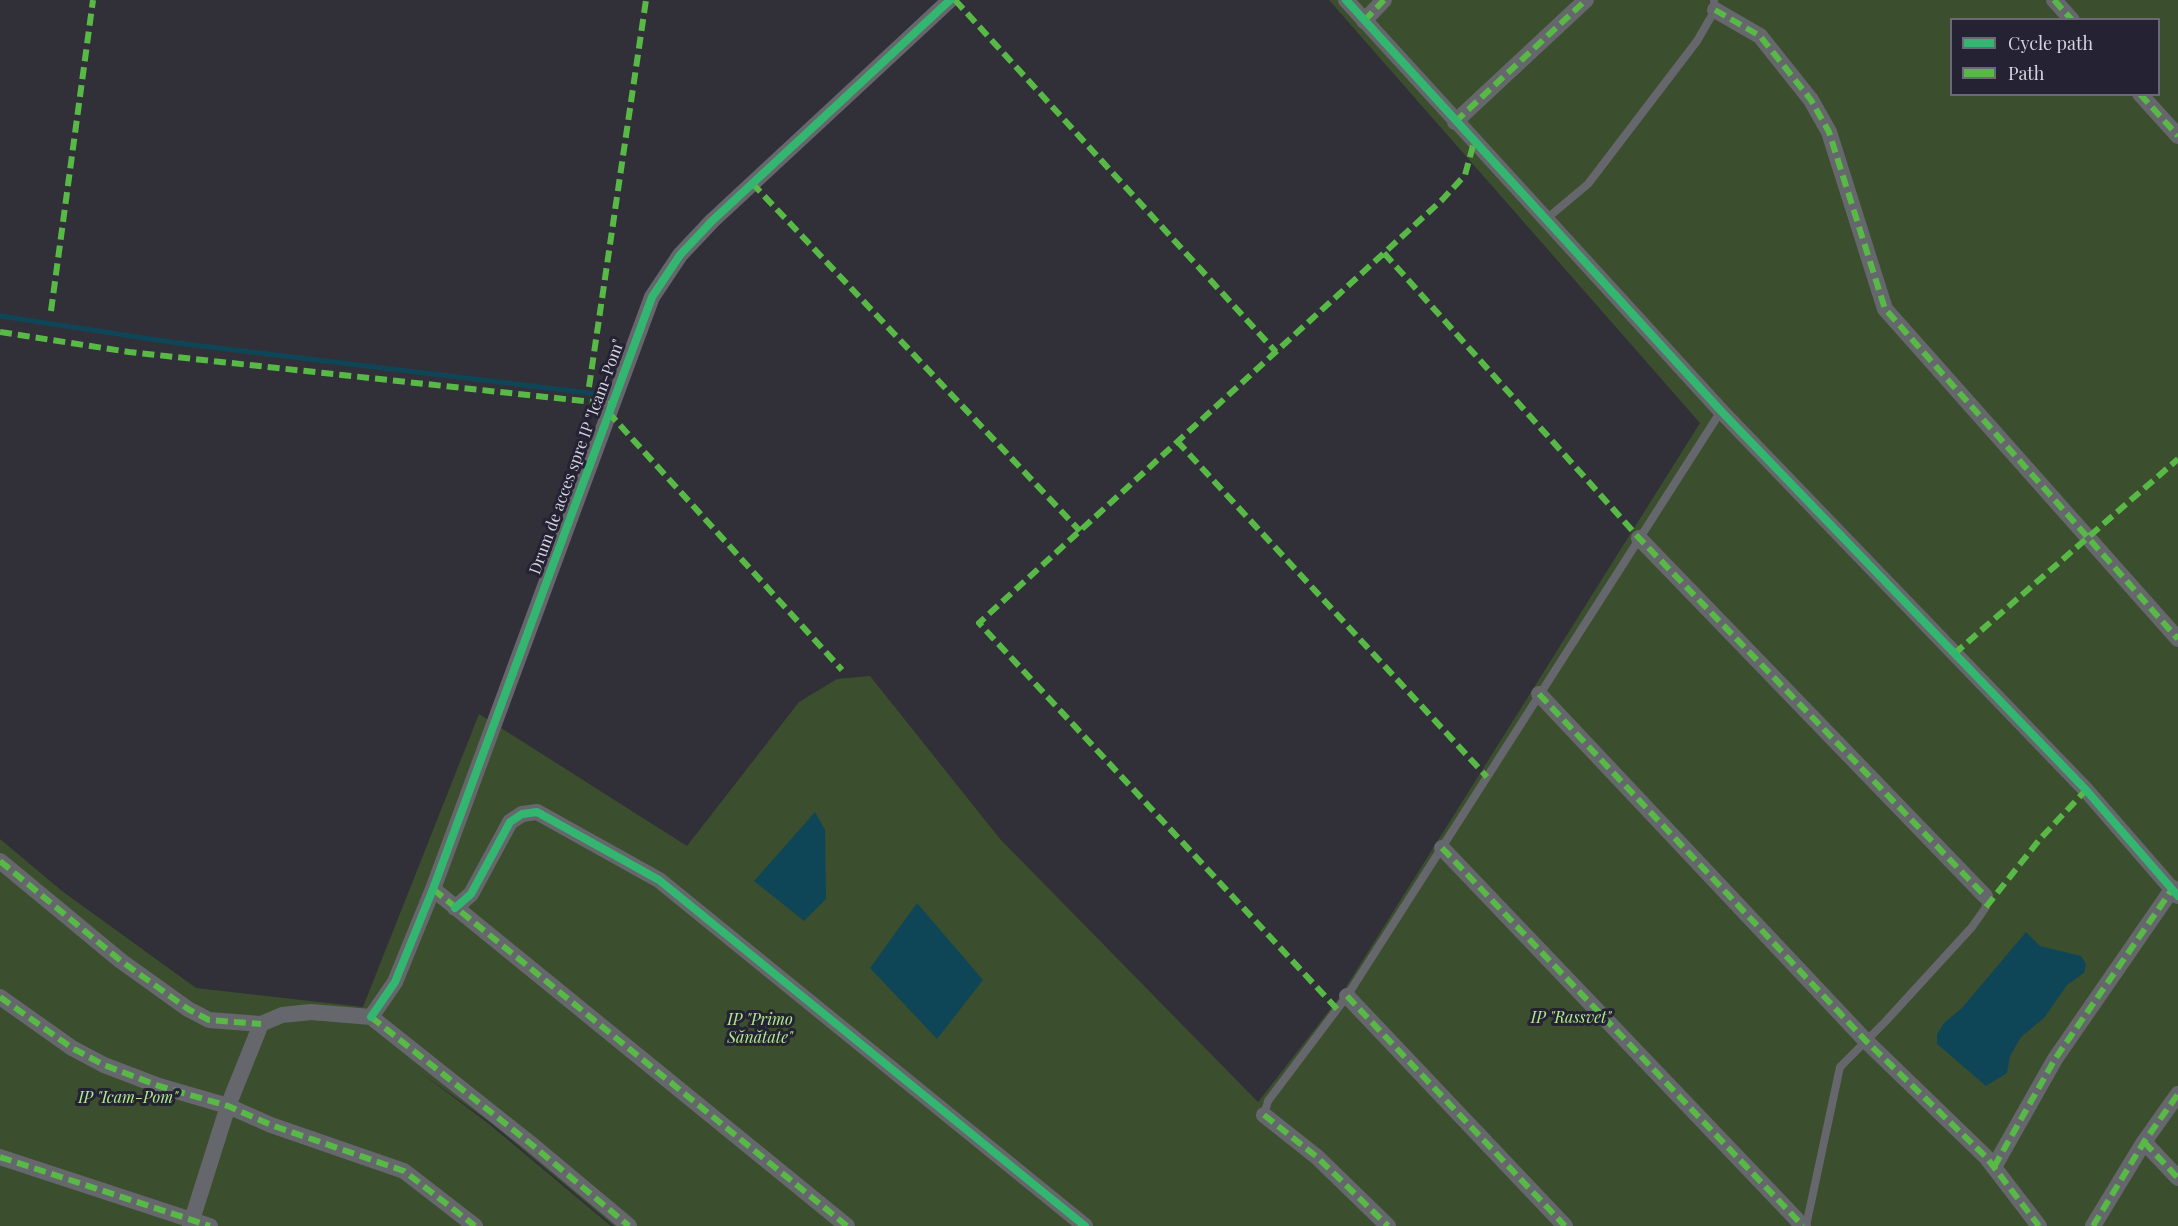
<!DOCTYPE html>
<meta charset="utf-8">
<style>
body{margin:0}
#map{position:relative;width:2178px;height:1226px;overflow:hidden;background:#313039;font-family:"Playfair Display",serif}
canvas{display:block}
.legend{position:absolute;left:1950px;top:18px;width:210px;height:78px;box-sizing:border-box;background:#242233;border:2px solid #6b6978;margin:0;padding:8px 10px;list-style:none;font-size:18px;color:#d5d4df}
.legend li{display:flex;align-items:center;gap:12px;height:30px}
.legend b{width:30px;border:2px solid #6b6978}
</style>
<div id="map">
<canvas width="2178" height="1226"></canvas>
<ul class="legend">
<li><b style="height:8px;background:#33b770"></b>Cycle path</li>
<li><b style="height:8px;background:#58b947"></b>Path</li>
</ul>
</div>
<script>
const ctx = document.querySelector('canvas').getContext('2d');
ctx.lineJoin = 'round';
function fill(path, color) {
  ctx.fillStyle = color;
  ctx.fill(path, 'evenodd');
}
function toPath(rows) {
  const path = new Path2D();
  for (const r of rows) {
    path.moveTo(r[0], r[1]);
    for (let i = 2; i < r.length; i += 2) path.lineTo(r[i], r[i + 1]);
  }
  return path;
}
function trace(path, color, width, dash) {
  ctx.strokeStyle = color;
  ctx.lineWidth = width;
  ctx.lineCap = dash ? 'butt' : 'round';
  ctx.setLineDash(dash || []);
  ctx.stroke(path);
}
function write(font, color, halo, rows, align = 'center') {
  ctx.font = font + ' "Playfair Display",serif';
  ctx.lineWidth = 6;
  ctx.setLineDash([]);
  ctx.textBaseline = 'middle';
  ctx.strokeStyle = halo;
  ctx.fillStyle = color;
  for (const [text, x, y, turn = 0] of rows) {
    ctx.save();
    ctx.translate(x, y);
    ctx.rotate((+turn || 0) * Math.PI / 180);
    ctx.textAlign = isNaN(turn) ? turn : align;
    if (halo) ctx.strokeText(text, 0, 0);
    ctx.fillText(text, 0, 0);
    ctx.restore();
  }
}
fill(toPath([
 [1329,0,2178,0,2178,1226,614,1226,491,1123,416,1069,489,1124,611,1226,0,1226,0,839,62,891,196,988,363,1007,479,714,687,846,799,702,837,679,870,676,1000,839,1258,1102,1339,998,1700,423],
 [1952,20,2158,20,2158,94,1952,94]
]), '#3b4f2e');
fill(toPath([
 [815,812,825,830,826,899,804,921,754,881],
 [917,903,983,980,937,1039,870,968],
 [2026,932,2040,946,2081,956,2086,964,2084,973,2067,985,2044,1018,2021,1037,2010,1056,2007,1073,1986,1086,1937,1044,1937,1034,1944,1023,1962,1008]
]), '#0e4657');
trace(toPath([
 [0,316,177,343,597,394]
]), '#0e4657', 5);
trace(toPath([
 [1545,220,1588,184,1697,41,1715,10,1714,0],
 [1264,1115,1268,1101,1347,996,1721,411],
 [1806,1226,1840,1067,1885,1022,1972,927,1986,907,1985,896]
]), '#66666d', 8);
trace(toPath([
 [1346,0,1721,411,2086,790,2178,896],
 [2054,0,2072,20],
 [1715,10,1760,36,1811,100,1829,132,1885,309,2178,639],
 [1364,21,1384,0],
 [2140,94,2178,136],
 [1455,122,1586,0],
 [1639,538,1985,896],
 [1539,694,1866,1041,1986,1157,2039,1226],
 [1442,848,1803,1226],
 [0,861,121,961,188,1009,209,1020,261,1024],
 [433,889,847,1226],
 [455,908,471,894,510,822,522,814,537,812,659,880,1085,1226],
 [1347,996,1565,1226],
 [0,997,72,1048,104,1065,159,1086,228,1106,271,1125,404,1171,475,1226],
 [371,1017,395,982,433,889,652,297,680,255,712,221,950,0],
 [1264,1115,1317,1157,1388,1226],
 [2144,1142,2178,1178],
 [0,1157,210,1226],
 [1994,1167,2055,1059,2173,888],
 [190,1226,228,1106,261,1024,282,1015,311,1012,371,1017,531,1144,629,1226],
 [2093,1226,2144,1142,2178,1094]
]), '#66666d', 16);
trace(toPath([
 [955,0,1276,352],
 [2054,0,2072,20],
 [1715,10,1760,36,1811,100,1829,132,1885,309,2178,639],
 [1364,21,1384,0],
 [2140,94,2178,136],
 [1455,122,1586,0],
 [752,183,1080,531],
 [1384,253,1639,538,1985,896],
 [51,311,93,0],
 [0,332,129,352,611,404],
 [589,387,646,0],
 [608,412,842,670],
 [1177,441,1487,777],
 [1954,654,2178,459],
 [1539,694,1866,1041,1986,1157,2039,1226],
 [1442,848,1803,1226],
 [0,861,121,961,188,1009,209,1020,261,1024],
 [433,889,847,1226],
 [1986,907,2040,839,2086,790],
 [1347,996,1565,1226],
 [0,997,72,1048,104,1065,159,1086,228,1106,271,1125,404,1171,475,1226],
 [1337,1009,979,623,1442,200,1465,175,1474,142],
 [371,1017,531,1144,629,1226],
 [1264,1115,1317,1157,1388,1226],
 [2144,1142,2178,1178],
 [0,1157,210,1226],
 [1994,1167,2055,1059,2173,888],
 [2093,1226,2144,1142,2178,1094]
]), '#58b947', 6, [12, 6]);
trace(toPath([
 [1346,0,1721,411,2086,790,2178,896],
 [455,908,471,894,510,822,522,814,537,812,659,880,1085,1226],
 [371,1017,395,982,433,889,652,297,680,255,712,221,950,0]
]), '#33b770', 8);
write('16px', '#d5d4df', '#242233', [
 ["Drum de acces spre IP \"Icam-Pom\"",577,457,-70]
]);
write('italic 16px', '#b1ec8b', '#242233', [
 ["IP \"Rassvet\"",1571,1018],
 ["IP \"Primo",760,1020],
 ["Sănătate\"",760,1038],
 ["IP \"Icam-Pom\"",128,1098]
]);
</script>
